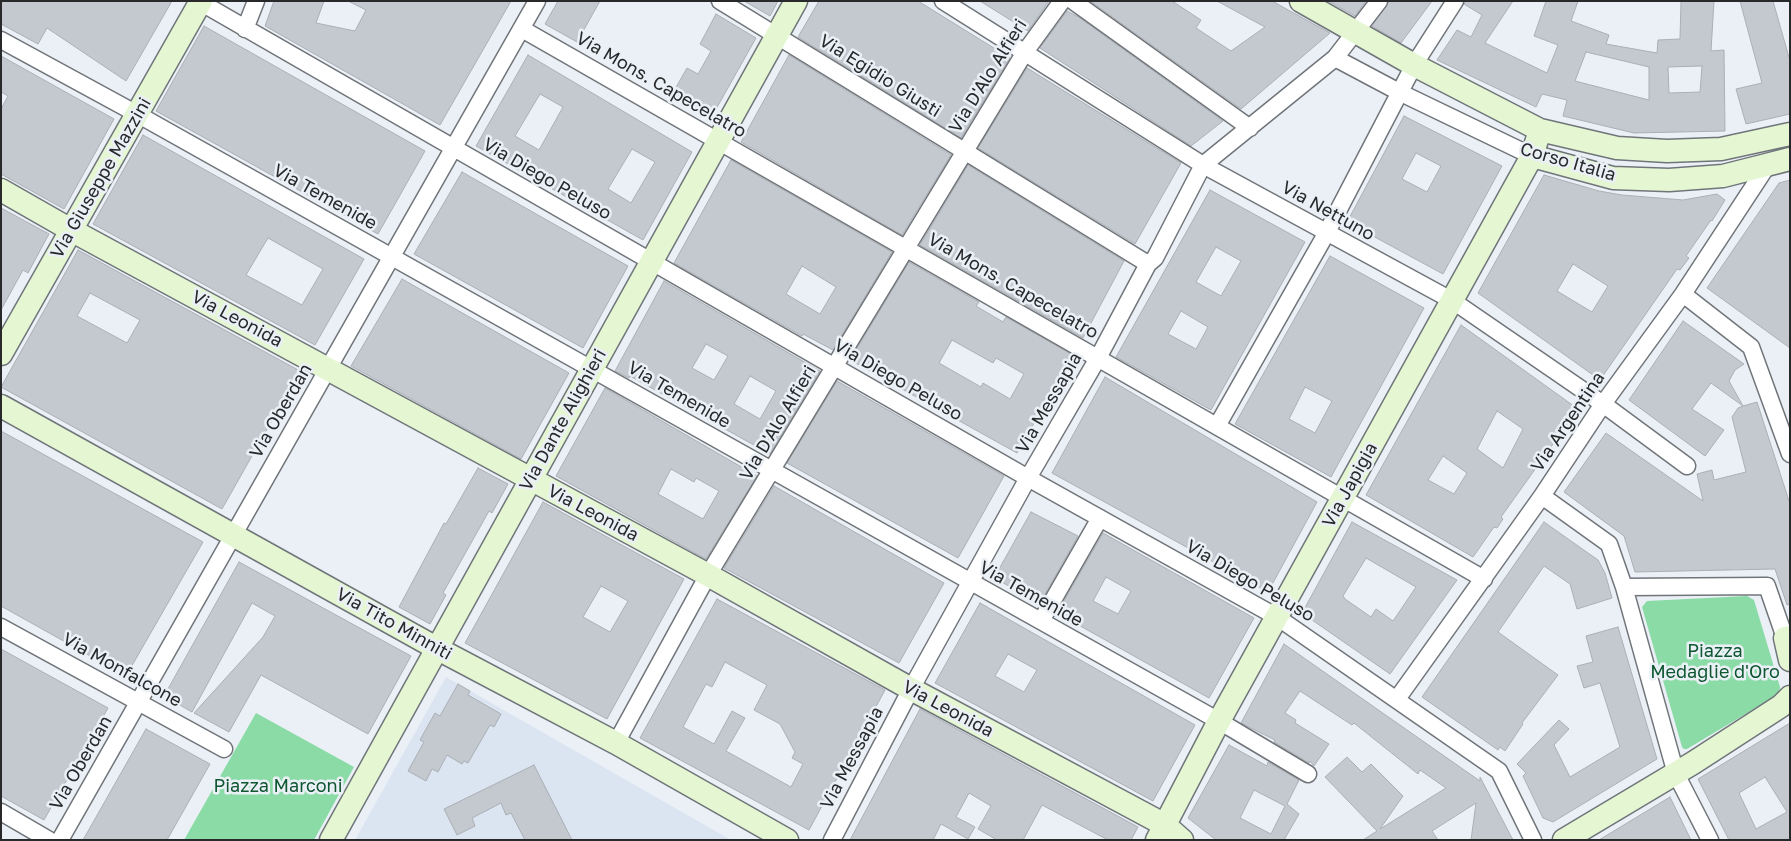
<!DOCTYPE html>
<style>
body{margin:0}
#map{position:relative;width:1791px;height:841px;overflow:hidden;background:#ebf0f6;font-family:"Golos Text",sans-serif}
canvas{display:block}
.frame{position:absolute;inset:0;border:2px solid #27292b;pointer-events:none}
</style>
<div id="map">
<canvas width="1791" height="841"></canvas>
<div class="frame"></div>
</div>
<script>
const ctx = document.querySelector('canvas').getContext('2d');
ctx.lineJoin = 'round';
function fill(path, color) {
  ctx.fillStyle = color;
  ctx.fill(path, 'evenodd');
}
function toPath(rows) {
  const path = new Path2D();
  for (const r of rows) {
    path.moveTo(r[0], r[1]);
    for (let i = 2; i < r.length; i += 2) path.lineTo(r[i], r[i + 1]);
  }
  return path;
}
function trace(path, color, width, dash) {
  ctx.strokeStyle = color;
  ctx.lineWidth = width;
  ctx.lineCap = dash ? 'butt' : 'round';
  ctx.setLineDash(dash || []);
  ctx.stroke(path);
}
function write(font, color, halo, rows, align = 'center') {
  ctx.font = font + ' "Golos Text",sans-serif';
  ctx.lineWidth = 5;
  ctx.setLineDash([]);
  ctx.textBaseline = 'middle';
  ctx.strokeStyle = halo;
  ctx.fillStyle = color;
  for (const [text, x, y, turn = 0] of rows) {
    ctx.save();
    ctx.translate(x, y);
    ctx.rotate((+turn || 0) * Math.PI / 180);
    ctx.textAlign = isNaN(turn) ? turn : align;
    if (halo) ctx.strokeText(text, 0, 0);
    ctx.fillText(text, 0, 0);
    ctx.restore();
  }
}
fill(toPath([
 [446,677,731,840,355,840]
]), '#dbe5f1');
fill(toPath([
 [1747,596,1754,600,1780,687,1779,694,1687,749,1684,749,1682,747,1642,607,1647,601],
 [256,713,354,767,314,840,184,840]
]), '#8adba6');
const building = toPath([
 [1,1,172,1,126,81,47,28,38,44,1,24,1,1],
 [274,1,324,1,316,23,355,31,366,10,348,1,511,1,440,125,265,26,274,1],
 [558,1,600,1,577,42,545,24,558,1],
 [744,1,778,1,770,16,744,1],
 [819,1,918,1,1010,58,961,138,798,37,819,1],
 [980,1,1049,1,1028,31,980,1],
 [1090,1,1172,1,1201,20,1196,28,1231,51,1265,27,1217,1,1272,1,1330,33,1241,109,1090,1],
 [1328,1,1366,1,1355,16,1328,1],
 [1389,1,1432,1,1401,43,1372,26,1389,1],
 [1465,1,1513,1,1485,43,1547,73,1558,45,1534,36,1546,1,1578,1,1571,21,1609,35,1606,44,1657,53,1658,40,1680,39,1681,1,1714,1,1711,51,1724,50,1725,131,1634,133,1563,116,1567,100,1542,94,1536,107,1437,60,1457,30,1471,37,1482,15,1464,4,1465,1],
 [1586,52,1649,67,1649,100,1575,81,1586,52],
 [1702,66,1700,92,1669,93,1668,67,1702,66],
 [1740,1,1773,1,1790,61,1790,114,1746,124,1736,89,1762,83,1740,1],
 [1067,11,1080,18,1223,121,1191,146,1040,48,1067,11],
 [716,14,756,38,711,118,671,96,687,68,698,74,711,51,700,44,716,14],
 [204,26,425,151,378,234,156,111,204,26],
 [528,55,692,152,643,240,476,146,528,55],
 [540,94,563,107,539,150,515,136,540,94],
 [632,149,655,162,631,203,608,189,632,149],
 [789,55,951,155,902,235,741,142,789,55],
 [1,56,114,119,64,209,1,174,1,109,8,96,1,92,1,56],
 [1027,68,1181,163,1135,244,978,148,1027,68],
 [1404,116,1502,166,1443,274,1347,222,1404,116],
 [1416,153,1441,166,1427,192,1402,179,1416,153],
 [143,135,364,259,315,345,93,224,143,135],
 [268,238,323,269,302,305,246,275,268,238],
 [731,160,892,252,833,350,803,334,802,336,674,263,731,160],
 [802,266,836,287,820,314,786,294,802,266],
 [968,165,1124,261,1083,338,920,245,968,165],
 [462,172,628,266,583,348,414,254,462,172],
 [1544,175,1599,191,1622,195,1683,200,1717,194,1725,200,1712,221,1711,220,1686,256,1689,258,1680,270,1677,269,1600,380,1478,293,1544,175],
 [1573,264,1608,286,1592,312,1557,291,1573,264],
 [1790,180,1790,348,1707,288,1779,183,1790,180],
 [1210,190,1305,242,1211,410,1116,357,1210,190],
 [1216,247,1241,261,1221,296,1196,282,1216,247],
 [1181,311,1208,327,1196,349,1168,334,1181,311],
 [1,208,49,234,28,273,23,270,1,310,1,208],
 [78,250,300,371,222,509,1,387,78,250],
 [90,293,140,320,127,343,77,316,90,293],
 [1330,256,1424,308,1331,477,1235,424,1330,256],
 [1305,387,1332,401,1315,433,1289,419,1305,387],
 [909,262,979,302,976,306,1003,322,1006,317,1073,355,1017,453,850,360,909,262],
 [952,340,993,363,996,358,1024,374,1010,399,983,383,981,387,939,363,952,340],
 [402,279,569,373,521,459,351,366,402,279],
 [664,281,820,371,770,454,630,376,629,378,615,371,664,281],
 [706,344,728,356,714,380,692,368,706,344],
 [750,376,776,391,760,419,734,404,750,376],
 [1683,321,1744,364,1735,370,1729,381,1743,406,1757,402,1790,504,1790,604,1787,605,1775,569,1635,572,1624,536,1564,492,1606,433,1703,501,1697,474,1712,470,1714,480,1746,472,1732,417,1738,408,1743,406,1711,383,1692,409,1724,430,1705,456,1629,400,1683,321],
 [1461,325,1578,409,1501,517,1503,519,1497,528,1494,527,1473,557,1366,495,1461,325],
 [1497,411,1523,429,1503,468,1477,449,1497,411],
 [1443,456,1467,473,1454,494,1428,480,1443,456],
 [1105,377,1317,502,1268,592,1052,473,1105,377],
 [837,381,1004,476,958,558,787,463,837,381],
 [605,388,757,476,706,559,556,476,605,388],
 [671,469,694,482,696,478,719,491,703,519,658,494,671,469],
 [1,431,203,542,126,676,1,606,1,431],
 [478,468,508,484,492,513,489,511,443,593,446,595,430,624,399,607,444,523,446,524,478,468],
 [774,486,944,583,899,663,724,568,774,486],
 [543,502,684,579,607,719,465,643,543,502],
 [601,586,628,601,610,632,583,617,601,586],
 [1031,512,1078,536,1040,603,994,578,1031,512],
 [1352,522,1457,580,1390,674,1302,613,1352,522],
 [1366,558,1416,587,1393,621,1376,609,1371,617,1345,599,1343,596,1366,558],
 [1544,522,1598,560,1605,573,1612,598,1577,609,1570,584,1544,566,1498,632,1558,675,1522,723,1523,724,1505,751,1500,747,1498,750,1422,697,1544,522],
 [1103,533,1254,618,1209,698,1057,613,1103,533],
 [1106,577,1131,591,1118,614,1093,601,1106,577],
 [239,562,411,656,368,734,261,675,229,732,194,713,263,637,275,616,252,603,192,712,164,696,239,562],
 [717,599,885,690,809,830,640,738,717,599],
 [725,662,767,685,754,710,780,724,795,752,792,758,803,764,791,787,726,751,745,718,732,711,714,744,683,727,706,684,712,687,725,662],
 [980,603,1195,725,1153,801,935,683,980,603],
 [1008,654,1037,670,1024,692,995,676,1008,654],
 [1618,627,1657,759,1553,822,1543,818,1523,776,1526,773,1517,764,1559,720,1569,729,1554,745,1570,777,1620,747,1600,683,1584,688,1577,666,1593,662,1586,636,1618,627],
 [1284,644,1480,781,1480,777,1513,840,1471,840,1476,803,1432,831,1438,840,1363,840,1377,831,1325,777,1347,757,1362,772,1371,764,1403,796,1380,829,1446,788,1420,770,1418,774,1354,723,1352,725,1300,691,1285,713,1296,720,1295,723,1329,744,1314,766,1310,761,1309,763,1274,742,1275,740,1241,723,1284,644],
 [1,649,108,708,44,820,1,796,1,649],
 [458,684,470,691,468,695,501,714,494,727,490,725,468,763,464,761,462,764,447,755,438,772,432,769,426,781,408,771,424,742,420,740,435,713,440,716,458,684],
 [920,709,1138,827,1131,840,1108,840,1042,805,1023,840,997,840,978,829,991,806,969,793,956,817,975,827,968,839,941,824,933,840,850,840,920,709],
 [1790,723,1790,840,1729,840,1698,779,1790,723],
 [1765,777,1787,812,1756,829,1739,793,1765,777],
 [146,729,210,764,167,840,83,840,146,729],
 [1229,745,1267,766,1268,762,1299,780,1287,804,1299,814,1284,840,1216,840,1188,818,1229,745],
 [1254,790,1285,806,1271,834,1240,818,1254,790],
 [534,765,572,840,525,840,511,813,506,815,501,803,472,818,475,826,457,835,444,809,534,765],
 [1670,797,1691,840,1599,840,1670,797]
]);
fill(building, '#c4c9cf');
trace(building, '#abafb5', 1);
const street = toPath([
 [720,1,1148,264],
 [943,1,1203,165,1453,301,1603,404,1687,466],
 [1073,1,1250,128],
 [200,2,1028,478,1277,617,1499,771,1533,840],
 [245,29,256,1],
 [522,29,1484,579],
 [1,40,137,114,1219,721,1308,774],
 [1335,58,1399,92,1532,156],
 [1683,294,1751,347,1790,454],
 [1217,426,1326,234,1414,65,1455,1],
 [1542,496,1609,544,1624,587,1676,774,1710,840],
 [1624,587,1767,586,1785,638],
 [1041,621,1100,518],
 [1,627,224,749],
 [1397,699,1542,496,1603,404,1683,294,1769,163],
 [616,743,708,575,1025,52,1062,1],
 [1,812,49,840],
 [60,840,537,1],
 [832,840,911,689,1028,478,1098,358,1148,264,1155,258,1203,165,1335,58,1379,1]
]);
const secondary = toPath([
 [1301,1,1414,65,1540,130,1617,148,1667,151,1721,149,1790,134],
 [1532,156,1613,178,1669,180,1723,176,1790,159],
 [1,190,71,230,708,575,911,689,1165,825,1182,840],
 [1,354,201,1],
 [1,406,438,649,616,743,787,840],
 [1790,637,1785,638,1790,660],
 [331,840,796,1],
 [1157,840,1219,721,1532,156,1540,130],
 [1564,840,1693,763,1781,706,1790,697]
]);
trace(street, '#70757a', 19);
trace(secondary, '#70757a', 25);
trace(street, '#fff', 16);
trace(secondary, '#e5f7d2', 22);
write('18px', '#27292b', '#ebf0f6', [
 ["Via Egidio Giusti",880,76,32],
 ["Via D'Alo Alfieri",988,76,-58],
 ["Via Mons. Capecelatro",661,85,30],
 ["Corso Italia",1568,162,16],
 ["Via Giuseppe Mazzini",101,178,-60],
 ["Via Diego Peluso",547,179,30],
 ["Via Temenide",325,197,29],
 ["Via Nettuno",1328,211,29],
 ["Via Mons. Capecelatro",1013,286,30],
 ["Via Leonida",237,319,28],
 ["Via Diego Peluso",898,380,30],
 ["Via Temenide",679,395,30],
 ["Via Messapia",1049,403,-60],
 ["Via Oberdan",281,411,-60],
 ["Via Dante Alighieri",563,420,-61],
 ["Via Argentina",1568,422,-56],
 ["Via D'Alo Alfieri",778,423,-59],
 ["Via Japigia",1350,485,-61],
 ["Via Leonida",593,513,28],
 ["Via Diego Peluso",1250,581,30],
 ["Via Temenide",1031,594,29],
 ["Via Tito Minniti",394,624,29],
 ["Via Monfalcone",122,670,29],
 ["Via Leonida",948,709,28],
 ["Via Messapia",852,758,-62],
 ["Via Oberdan",81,763,-60]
]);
write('18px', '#0e5731', '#ebf0f6', [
 ["Piazza",1715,651],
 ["Medaglie d'Oro",1715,672],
 ["Piazza Marconi",278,786]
]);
</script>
